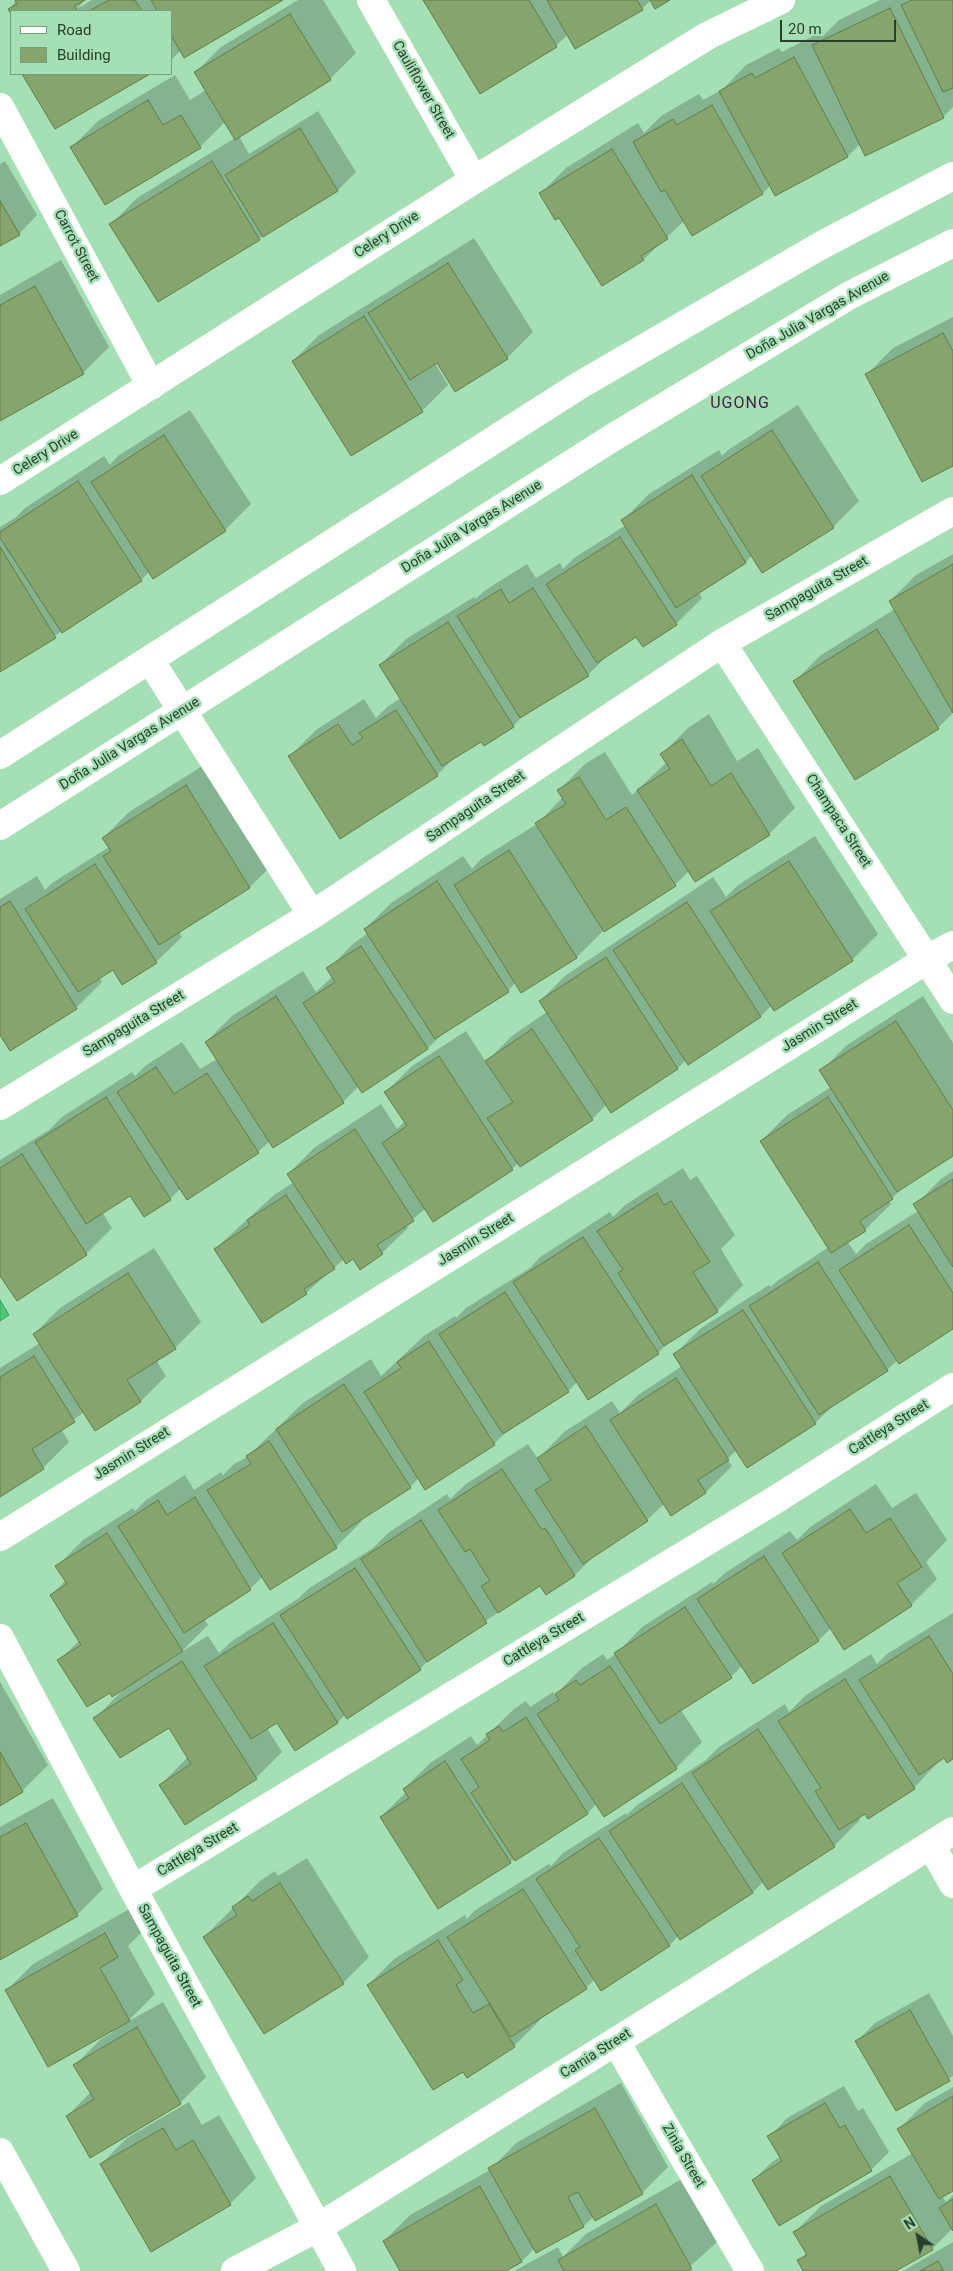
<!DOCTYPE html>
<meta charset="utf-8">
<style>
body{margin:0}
#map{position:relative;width:953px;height:2271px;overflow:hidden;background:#a5e0b4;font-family:Roboto,sans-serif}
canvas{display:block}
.legend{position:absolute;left:10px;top:10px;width:162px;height:65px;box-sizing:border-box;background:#a5e0b4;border:1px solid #73a07e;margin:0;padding:6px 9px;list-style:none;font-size:15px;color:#273f2d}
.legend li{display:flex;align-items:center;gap:10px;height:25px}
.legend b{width:25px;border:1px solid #73a07e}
.north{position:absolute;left:893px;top:2211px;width:50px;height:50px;-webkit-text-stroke:4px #a5e0b4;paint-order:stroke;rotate:327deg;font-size:14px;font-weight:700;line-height:20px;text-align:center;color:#273f2d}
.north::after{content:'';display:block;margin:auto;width:18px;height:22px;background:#273f2d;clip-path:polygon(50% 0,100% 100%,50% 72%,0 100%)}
.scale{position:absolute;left:780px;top:20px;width:116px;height:22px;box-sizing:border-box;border:2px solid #273f2d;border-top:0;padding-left:6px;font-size:15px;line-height:18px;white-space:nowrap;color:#273f2d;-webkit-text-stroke:4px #a5e0b4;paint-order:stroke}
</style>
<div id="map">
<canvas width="953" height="2271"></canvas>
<ul class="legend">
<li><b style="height:6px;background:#fff"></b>Road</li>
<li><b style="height:14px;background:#86a56d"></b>Building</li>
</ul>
<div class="north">N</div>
<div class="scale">20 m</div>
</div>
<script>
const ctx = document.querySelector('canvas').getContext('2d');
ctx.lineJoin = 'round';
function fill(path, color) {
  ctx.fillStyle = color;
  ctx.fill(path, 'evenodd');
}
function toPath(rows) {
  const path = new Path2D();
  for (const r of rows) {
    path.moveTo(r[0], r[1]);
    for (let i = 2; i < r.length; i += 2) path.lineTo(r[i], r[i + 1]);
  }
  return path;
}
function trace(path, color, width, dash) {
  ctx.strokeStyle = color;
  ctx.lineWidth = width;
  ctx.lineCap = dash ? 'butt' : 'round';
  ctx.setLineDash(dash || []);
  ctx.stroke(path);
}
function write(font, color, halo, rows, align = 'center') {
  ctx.font = font + ' Roboto,sans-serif';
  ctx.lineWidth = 5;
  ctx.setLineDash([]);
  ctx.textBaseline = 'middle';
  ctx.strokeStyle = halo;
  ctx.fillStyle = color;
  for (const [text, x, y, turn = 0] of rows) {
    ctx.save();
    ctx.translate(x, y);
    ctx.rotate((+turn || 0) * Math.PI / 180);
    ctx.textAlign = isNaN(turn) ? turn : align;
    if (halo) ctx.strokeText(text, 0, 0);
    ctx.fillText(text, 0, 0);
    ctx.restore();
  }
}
const water = toPath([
 [0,1300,9,1315,0,1321,0,1300]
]);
fill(water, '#4ac977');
trace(water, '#40a061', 1);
fill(toPath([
 [16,0,85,0,77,9,92,0,281,0,181,50,171,60,171,11,11,11,10,9],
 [298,0,323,0,356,53,330,79,239,136,249,154,318,111,356,172,338,190,158,301,111,224,137,198,235,138,225,122,200,147,72,147,98,121,175,75,190,100,206,90,195,73,221,47],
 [425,0,651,0,642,9,568,34,556,46],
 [880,0,953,0,953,107,943,117,860,144,848,156,771,185,763,193,693,234,685,220,644,259,602,285,559,216,540,194,566,168,638,123,644,133,661,116,699,94,703,100,723,89,746,65,779,48,782,52,821,32,823,36,839,20],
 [24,74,148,74,56,128],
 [5,161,37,215,19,234,0,245,0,164],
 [474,238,533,332,507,358,437,361,435,363,448,385,422,411,352,454,293,361,319,335],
 [61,260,109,347,83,373,0,419,0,295],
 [953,317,953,464,867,374,893,348],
 [798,405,859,501,833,527,752,555,746,562,698,592,702,598,676,624,637,635,610,653,588,675,526,713,513,726,482,740,456,756,437,775,290,756,316,730,364,699,376,718,387,707,401,698,380,665,406,639,474,597,476,599,484,591,527,564,536,578,560,563,563,569,574,558,626,525,623,520,649,494,719,450,722,456,728,450],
 [190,410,251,504,225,530,150,571,141,580,0,671,0,527,15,518,25,508,104,456,110,465,118,456],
 [953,554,953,713,938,728,795,681,821,655,895,609,890,601,916,575],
 [709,714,737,761,758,748,795,808,769,834,689,871,675,885,604,930,577,957,522,991,516,982,508,991,443,1033,428,1048,359,1086,343,1102,270,1141,258,1152,187,1198,181,1188,170,1199,144,1216,131,1194,102,1212,112,1228,86,1254,0,1274,0,1160,49,1130,62,1117,132,1072,135,1076,145,1066,182,1042,200,1069,217,1059,206,1042,232,1016,303,971,316,992,333,976,328,969,354,943,368,933,365,929,391,903,463,856,472,869,481,859,537,824,563,797,559,790,585,764,605,752,632,795,667,762,662,754,688,728],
 [212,760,276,861,250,887,179,931,182,937,156,962,114,968,99,977,102,982,76,1008,10,1049,0,1033,0,899,37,876,45,890,52,883,109,847,103,838,129,812],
 [815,836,878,934,852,960,772,1005,761,1016,688,1063,686,1060,678,1068,607,1104,592,1119,518,1163,512,1169,433,1220,426,1208,406,1225,408,1228,382,1253,344,1259,306,1293,262,1321,215,1249,274,1195,294,1182,288,1174,314,1148,381,1104,397,1129,405,1121,386,1092,412,1066,466,1031,486,1062,513,1035,547,1012,540,1001,566,975,713,877,726,897,738,885],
 [923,996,953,1043,953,1154,908,1183,889,1201,891,1204,865,1230,847,1241,856,1254,866,1244,918,1211,915,1205,941,1179,953,1171,953,1328,898,1360,887,1370,835,1404,815,1423,747,1466,737,1450,727,1459,732,1466,706,1492,671,1514,665,1503,647,1520,597,1553,575,1575,547,1593,541,1584,433,1656,420,1669,346,1714,338,1722,295,1749,277,1721,267,1728,282,1752,256,1778,160,1785,188,1757,169,1726,95,1718,123,1690,110,1691,59,1660,80,1640,51,1595,66,1580,57,1566,83,1540,133,1508,135,1511,146,1500,185,1475,194,1490,221,1472,223,1475,234,1464,247,1457,303,1403,371,1359,381,1376,424,1336,455,1316,456,1318,466,1308,530,1268,540,1257,610,1212,613,1217,625,1205,683,1168,690,1180,697,1176,735,1235,721,1249,743,1285,717,1311,671,1340,658,1353,578,1381,568,1391,511,1427,494,1444,419,1478,410,1487,361,1519,362,1521,336,1547,271,1589,263,1576,250,1589,204,1618,208,1625,181,1652,208,1636,219,1653,232,1641,299,1598,308,1589,373,1548,388,1533,447,1494,450,1499,466,1484,528,1444,538,1459,564,1432,612,1401,620,1413,638,1395,682,1366,675,1354,701,1328,769,1285,771,1287,777,1281,829,1247,761,1141,787,1115,831,1087,821,1071,847,1045],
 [154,1248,201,1322,175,1348,156,1360,166,1376,140,1402,84,1412,61,1429,69,1442,43,1468,0,1495,0,1368,40,1343,34,1334,60,1308],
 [876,1484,892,1508,916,1493,947,1540,926,1562,937,1579,911,1605,832,1627,819,1640,753,1683,742,1666,731,1677,681,1710,702,1742,676,1768,597,1803,588,1813,510,1862,381,1817,406,1792,404,1789,430,1763,471,1736,477,1745,514,1709,526,1701,530,1707,553,1692,555,1695,582,1668,603,1654,607,1660,616,1654,642,1627,712,1582,713,1584,725,1573,790,1531,797,1540,810,1527],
 [953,1613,953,1758,944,1756,914,1788,868,1817,865,1812,858,1817,860,1820,834,1846,764,1881,753,1892,681,1938,679,1935,669,1946,595,1979,586,1988,539,2018,540,2020,514,2046,463,2070,368,1985,394,1959,465,1915,467,1919,474,1911,549,1864,551,1866,563,1853,626,1813,627,1815,637,1805,706,1760,719,1747,785,1704,789,1712,806,1695,871,1654,877,1664,887,1654],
 [0,1682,48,1765,22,1791,0,1804],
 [53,1798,103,1889,77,1915,0,1958,0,1827],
 [307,1858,369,1957,343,1983,204,1937,260,1881,275,1871,278,1876],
 [131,1908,144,1930,128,1946,155,1994,127,2022,163,2002,206,2077,180,2103,67,2116,91,2092,75,2065,101,2039,113,2032,7,1990,33,1964],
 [929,1993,953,2036,953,2076,896,2110,857,2041,875,2023],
 [621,2083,668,2167,642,2193,594,2216,584,2226,537,2252,535,2248,522,2261,503,2271,401,2271,384,2241,410,2215,490,2170,516,2143],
 [844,2086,858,2111,863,2108,889,2152,871,2170,753,2180,772,2162,781,2156,769,2137,787,2118],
 [953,2087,953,2189,942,2196,946,2202,953,2195,953,2228,932,2249,894,2271,804,2271,799,2261,807,2252,795,2232,821,2206,913,2153,899,2129,925,2103],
 [189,2102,202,2125,219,2115,256,2178,230,2204,151,2250,101,2164,127,2138],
 [682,2179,717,2242,685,2271,514,2271,558,2247,563,2257,586,2234],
 [953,2242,953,2271,903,2271]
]), '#0003');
const building = toPath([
 [15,0,85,0,74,6,77,10,74,11,11,11,11,14,8,9,17,4,15,0],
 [109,0,135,0,142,11,89,11,109,0],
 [151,0,283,0,184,58,171,35,171,11,157,11,151,0],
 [423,0,529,0,557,47,480,94,423,0],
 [547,0,637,0,643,10,575,49,547,0],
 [650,0,670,0,655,9,650,0],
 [912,0,953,0,953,88,943,92,901,5,912,0],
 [890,8,944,118,865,156,812,45,890,8],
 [290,14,331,80,235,140,194,72,290,14],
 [794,57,848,157,775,196,719,91,752,73,755,78,794,57],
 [22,74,150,74,55,129,22,74],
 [148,100,163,125,181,115,201,148,105,205,70,147,148,100],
 [712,105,763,194,692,236,665,190,661,192,633,142,673,119,677,125,712,105],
 [300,128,338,191,263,237,225,175,300,128],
 [612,149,668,239,641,256,644,260,602,286,559,218,555,220,539,193,612,149],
 [212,161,260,240,158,302,109,224,212,161],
 [0,201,20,235,0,246,0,201],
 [448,263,508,359,455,392,437,363,410,380,368,313,448,263],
 [35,286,84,374,0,421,0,305,35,286],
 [364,316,423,412,351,456,292,361,364,316],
 [943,333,953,351,953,466,922,482,865,374,943,333],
 [772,430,834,528,762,573,701,476,772,430],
 [164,435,226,531,153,579,91,482,164,435],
 [692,475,746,563,676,608,621,520,692,475],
 [78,481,142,581,62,633,0,538,0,532,78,481],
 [620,537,677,625,643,647,636,637,597,663,546,584,620,537],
 [0,547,56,638,0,672,0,547],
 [953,564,953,713,889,601,953,564],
 [533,588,589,676,520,718,457,616,501,589,509,603,533,588],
 [448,622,514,727,484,746,481,742,442,766,379,665,448,622],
 [877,629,939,729,855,780,793,681,877,629],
 [396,710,438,776,340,839,288,756,338,724,352,745,363,738,359,733,396,710],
 [682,739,711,786,731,773,770,835,695,882,637,790,670,769,660,754,682,739],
 [579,777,606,820,626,807,676,886,604,932,535,823,566,804,557,790,579,777],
 [186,785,250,888,159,945,103,856,111,851,102,838,186,785],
 [509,850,577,958,521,993,454,885,509,850],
 [789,861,853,961,774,1011,710,911,789,861],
 [95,864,157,963,122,985,113,970,78,992,25,909,95,864],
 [437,881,509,992,435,1039,364,929,437,881],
 [10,901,77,1009,10,1051,0,1035,0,907,10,901],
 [687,902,761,1017,688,1065,613,950,687,902],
 [361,946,428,1049,362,1093,303,1003,335,982,326,968,361,946],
 [606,957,678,1069,611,1113,539,1001,606,957],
 [276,996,344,1103,273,1148,205,1042,276,996],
 [896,1021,953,1110,953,1156,897,1192,819,1070,896,1021],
 [532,1029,593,1120,520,1167,487,1118,513,1102,485,1061,532,1029],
 [439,1056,513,1170,433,1222,382,1143,407,1126,384,1092,439,1056],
 [156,1067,174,1094,207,1073,259,1153,187,1200,117,1092,156,1067],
 [106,1097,171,1200,144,1217,130,1196,86,1224,35,1142,106,1097],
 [828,1097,893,1199,860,1221,866,1231,831,1253,760,1141,828,1097],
 [355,1129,414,1221,377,1245,383,1254,360,1270,353,1259,346,1264,287,1174,355,1129],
 [22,1154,87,1255,17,1301,0,1276,0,1168,22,1154],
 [953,1179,953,1267,913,1204,953,1179],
 [657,1193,664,1205,671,1201,710,1262,693,1272,718,1312,664,1346,618,1273,623,1270,597,1231,657,1193],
 [286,1195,335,1269,304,1289,307,1294,262,1323,214,1249,250,1225,247,1220,286,1195],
 [909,1225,953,1293,953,1329,899,1364,839,1270,909,1225],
 [583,1237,659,1354,588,1400,513,1282,583,1237],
 [818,1262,888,1371,819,1415,749,1306,818,1262],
 [128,1273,176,1349,127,1380,141,1402,95,1431,33,1334,128,1273],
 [505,1292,569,1392,503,1434,439,1334,505,1292],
 [743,1310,816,1424,747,1468,673,1354,743,1310],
 [429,1341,495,1445,425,1490,364,1392,401,1368,397,1362,429,1341],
 [34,1356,75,1422,32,1449,44,1469,0,1497,0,1377,34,1356],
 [676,1378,729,1460,698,1480,706,1493,671,1516,610,1420,676,1378],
 [344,1384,411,1488,342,1532,276,1429,344,1384],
 [586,1426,648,1521,583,1564,535,1490,551,1480,537,1458,586,1426],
 [269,1441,337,1548,270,1590,207,1490,251,1464,246,1456,269,1441],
 [502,1469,542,1530,545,1528,575,1576,546,1595,540,1586,498,1613,481,1586,490,1581,470,1549,465,1552,438,1510,502,1469],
 [195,1497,251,1590,184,1633,118,1526,158,1500,167,1515,195,1497],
 [850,1509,866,1533,890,1518,922,1567,897,1583,912,1606,844,1650,782,1553,850,1509],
 [421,1520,487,1623,427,1662,361,1559,421,1520],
 [107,1533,183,1651,112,1697,110,1693,87,1707,57,1660,81,1645,50,1595,67,1584,55,1566,107,1533],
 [764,1556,819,1641,753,1684,697,1599,764,1556],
 [355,1568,421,1670,347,1719,280,1615,355,1568],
 [685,1607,732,1678,660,1724,614,1653,685,1607],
 [273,1623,338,1723,295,1751,277,1723,251,1739,204,1666,273,1623],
 [929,1636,953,1674,953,1759,947,1763,944,1758,919,1775,859,1680,929,1636],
 [182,1661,257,1779,185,1825,159,1785,191,1764,169,1728,120,1758,93,1718,182,1661],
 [610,1666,677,1769,604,1817,537,1714,559,1700,555,1694,576,1680,580,1685,610,1666],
 [845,1679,915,1789,868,1819,865,1814,839,1830,815,1791,821,1788,778,1721,845,1679],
 [526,1717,588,1814,515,1861,471,1793,479,1787,461,1759,490,1740,486,1734,499,1726,503,1732,526,1717],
 [758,1729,835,1847,768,1890,692,1773,758,1729],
 [0,1752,23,1792,0,1806,0,1752],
 [445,1761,511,1863,438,1909,380,1817,409,1798,403,1789,445,1761],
 [682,1783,753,1893,680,1940,609,1831,682,1783],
 [26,1823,78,1916,0,1960,0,1837,26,1823],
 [599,1838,670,1946,601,1991,575,1950,580,1947,536,1879,599,1838],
 [280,1883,344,1984,264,2034,203,1937,237,1915,232,1907,248,1896,252,1901,280,1883],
 [523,1889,587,1989,511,2037,447,1937,523,1889],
 [105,1933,118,1957,100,1968,130,2021,48,2067,5,1990,105,1933],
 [438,1940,463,1980,456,1985,473,2013,489,2004,515,2047,467,2078,463,2072,433,2090,367,1985,438,1940],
 [910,2010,950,2081,896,2111,855,2041,910,2010],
 [137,2027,181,2104,90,2158,66,2116,94,2099,73,2065,137,2027],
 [953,2096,953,2191,939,2199,897,2129,953,2096],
 [825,2103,840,2128,845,2125,872,2171,779,2226,752,2180,782,2161,767,2136,825,2103],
 [595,2108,643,2194,595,2221,578,2192,568,2197,584,2227,536,2253,488,2168,595,2108],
 [163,2128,176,2150,193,2140,231,2205,151,2252,100,2164,163,2128],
 [890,2176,933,2250,896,2271,803,2271,797,2260,807,2255,793,2232,890,2176],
 [480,2186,522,2262,506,2271,400,2271,383,2241,480,2186],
 [953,2199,953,2231,939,2208,953,2199],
 [656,2204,692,2269,688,2271,564,2271,558,2260,656,2204],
 [938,2261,944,2271,920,2271,938,2261]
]);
fill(building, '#86a56d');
trace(building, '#607d46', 1);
trace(toPath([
 [371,0,474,180],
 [0,107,151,386],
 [0,481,474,180,707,36,781,0],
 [722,643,953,1000],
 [150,660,312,915],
 [0,1106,312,915,722,643,953,511],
 [0,1537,928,959,953,945],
 [0,1638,133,1889,342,2271],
 [931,1845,953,1884],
 [133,1889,775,1500,953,1387],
 [616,2042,750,2271],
 [235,2271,317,2228,953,1831]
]), '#fff', 28);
trace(toPath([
 [0,755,580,385,820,246,953,176],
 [0,826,612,438,850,295,953,243],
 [0,2152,66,2271]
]), '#fff', 28);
write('14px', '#273f2d', '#a5e0b4', [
 ["Cauliflower Street",423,90,60],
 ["Celery Drive",387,235,-33],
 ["Carrot Street",76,246,62],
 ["Doña Julia Vargas Avenue",818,316,-30],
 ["Celery Drive",46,453,-32],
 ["Doña Julia Vargas Avenue",472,527,-32],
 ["Sampaguita Street",817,589,-30],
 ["Doña Julia Vargas Avenue",130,744,-32],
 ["Sampaguita Street",476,807,-34],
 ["Champaca Street",838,821,57],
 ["Sampaguita Street",134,1024,-31],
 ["Jasmin Street",820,1026,-32],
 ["Jasmin Street",476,1240,-32],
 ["Cattleya Street",889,1428,-32],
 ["Jasmin Street",132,1454,-32],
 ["Cattleya Street",544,1640,-31],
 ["Cattleya Street",198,1850,-31],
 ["Sampaguita Street",169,1956,61],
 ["Camia Street",596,2054,-32],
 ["Zinia Street",683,2156,60]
]);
ctx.letterSpacing = '1px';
write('16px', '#4d1947', '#a5e0b4', [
 ["UGONG",740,404]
]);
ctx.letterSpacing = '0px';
</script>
